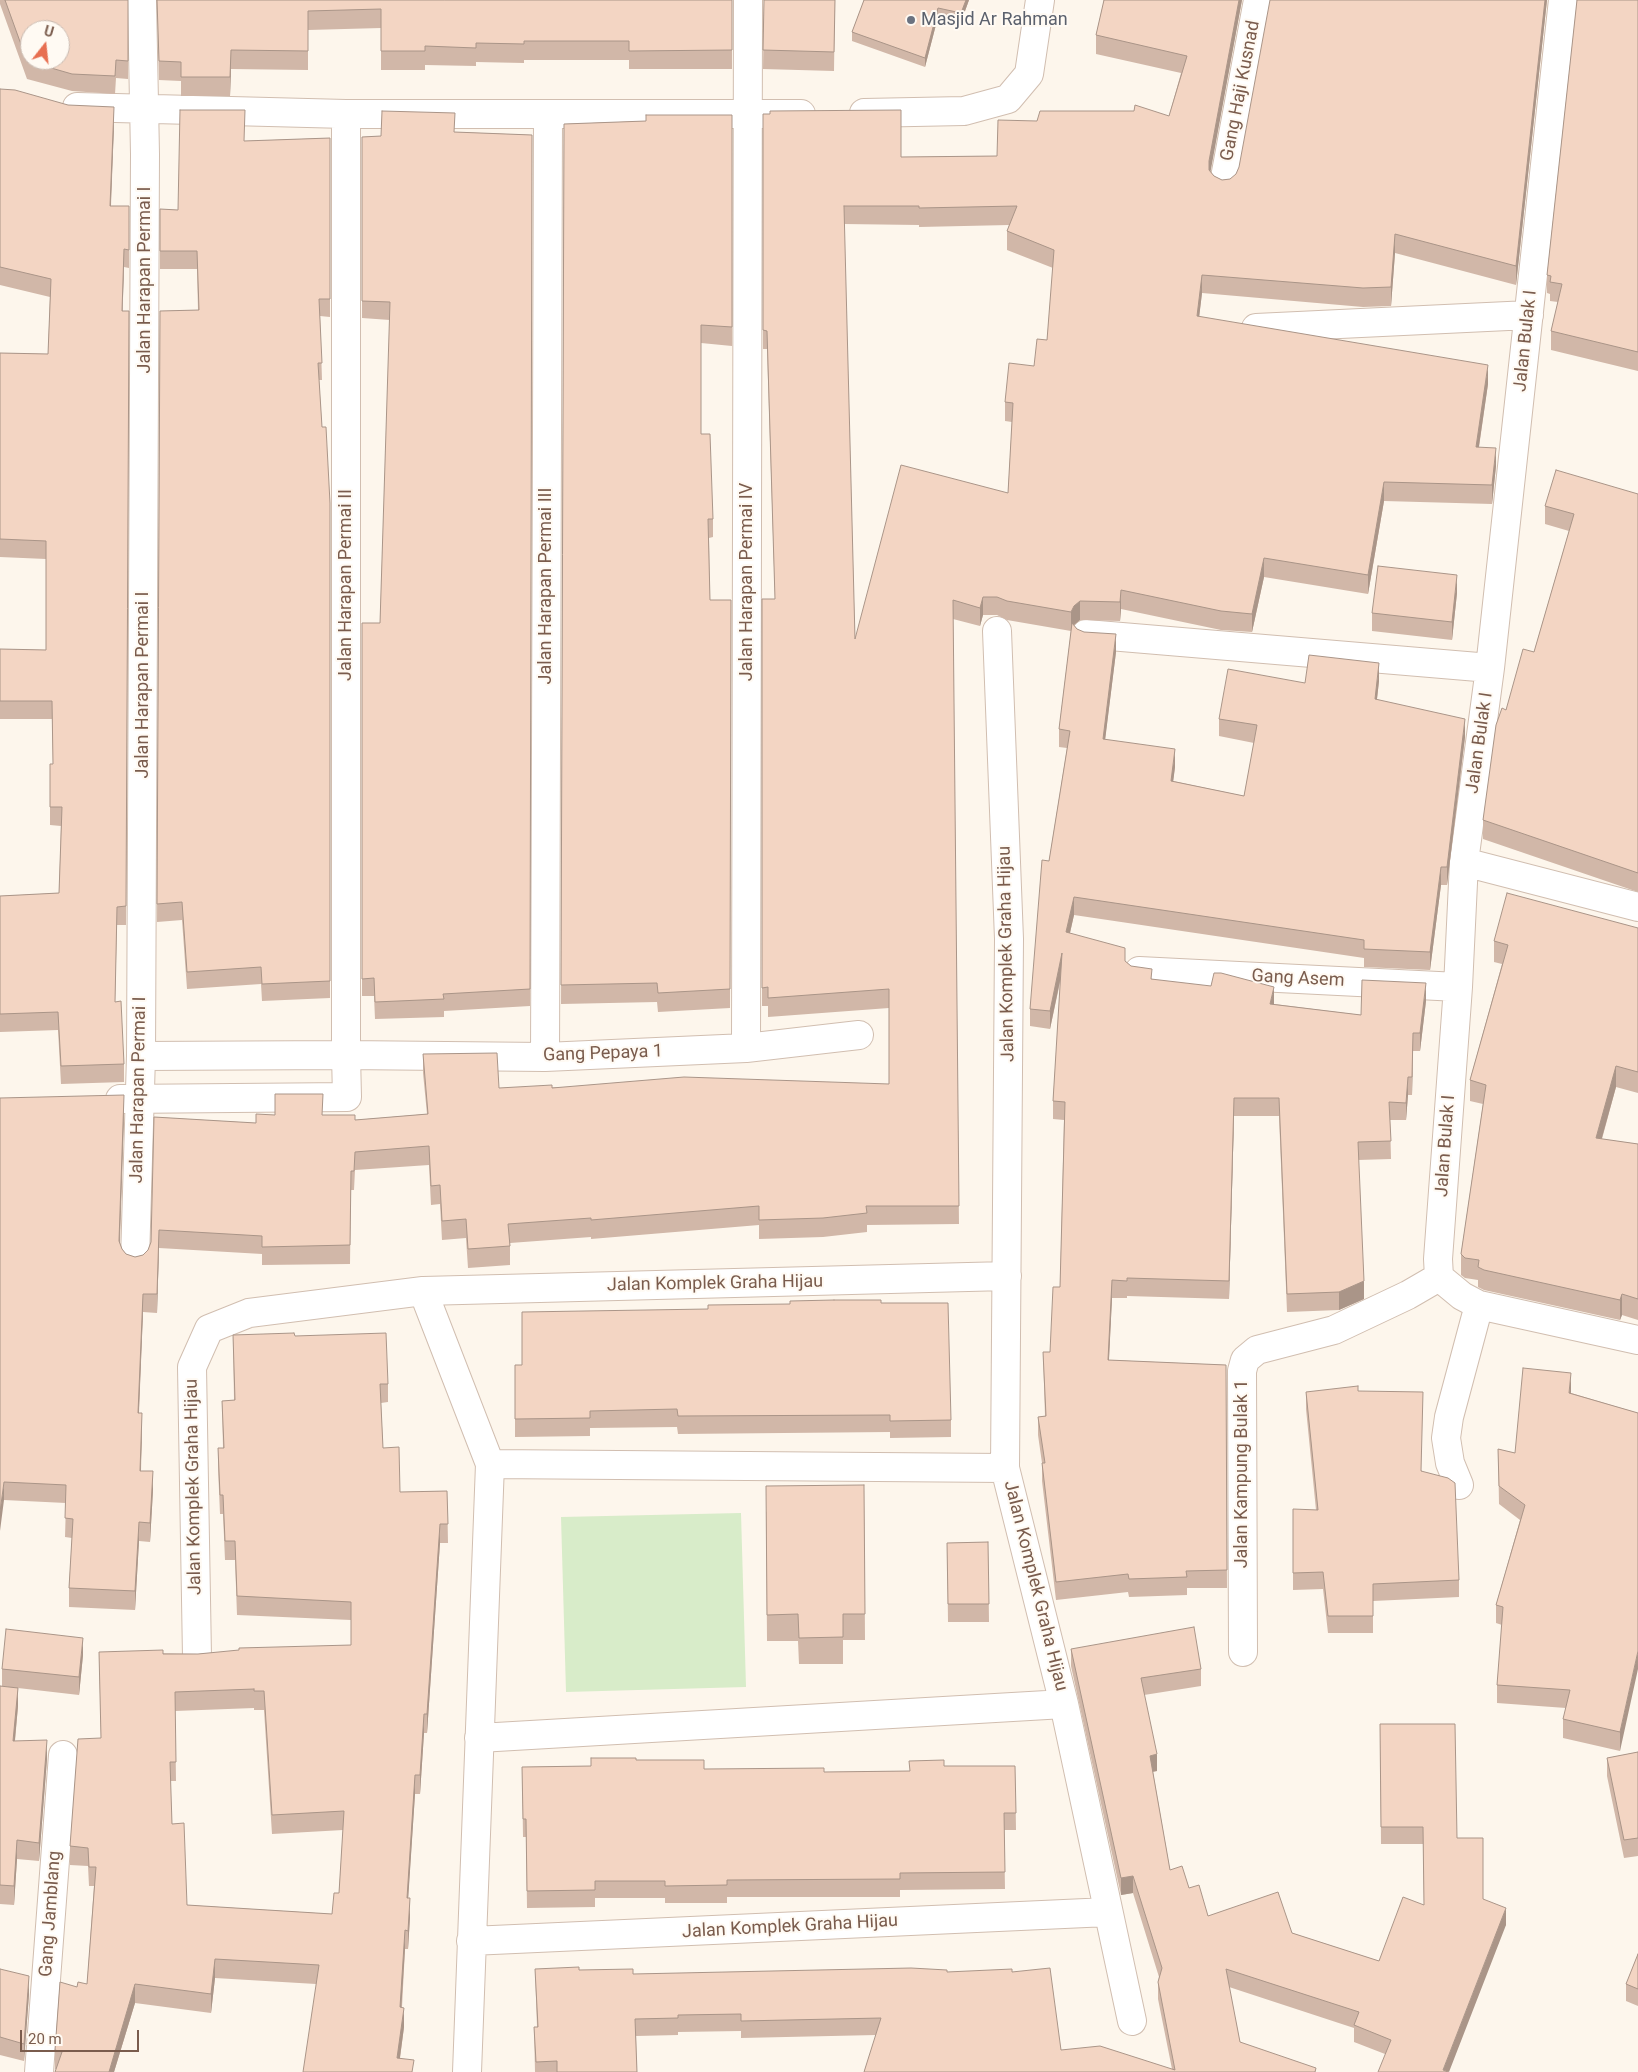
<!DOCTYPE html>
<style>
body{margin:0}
#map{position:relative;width:1638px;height:2072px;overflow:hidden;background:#fdf6ec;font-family:Roboto,sans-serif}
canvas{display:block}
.north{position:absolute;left:20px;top:20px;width:50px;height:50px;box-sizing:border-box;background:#fffaf3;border:1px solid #cabbb1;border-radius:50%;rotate:16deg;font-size:14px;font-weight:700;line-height:20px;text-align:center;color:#7a5c4d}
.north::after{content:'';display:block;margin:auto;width:18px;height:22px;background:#e76f51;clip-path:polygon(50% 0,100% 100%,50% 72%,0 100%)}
.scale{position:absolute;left:20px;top:2030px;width:119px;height:22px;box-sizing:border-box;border:2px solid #7a5c4d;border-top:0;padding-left:6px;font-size:15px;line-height:18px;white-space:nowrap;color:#7a5c4d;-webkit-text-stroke:4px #fffaf3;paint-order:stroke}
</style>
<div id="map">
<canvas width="1638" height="2072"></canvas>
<div class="north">U</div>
<div class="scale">20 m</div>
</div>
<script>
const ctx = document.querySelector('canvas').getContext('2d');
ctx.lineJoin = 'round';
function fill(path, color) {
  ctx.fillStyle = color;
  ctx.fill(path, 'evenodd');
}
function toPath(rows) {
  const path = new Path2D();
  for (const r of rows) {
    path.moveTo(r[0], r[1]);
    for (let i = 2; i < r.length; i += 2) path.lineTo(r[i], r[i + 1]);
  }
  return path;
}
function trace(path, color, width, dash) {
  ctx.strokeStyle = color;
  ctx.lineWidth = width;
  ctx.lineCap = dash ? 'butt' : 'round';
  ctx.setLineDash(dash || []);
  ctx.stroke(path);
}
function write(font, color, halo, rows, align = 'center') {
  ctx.font = font + ' Roboto,sans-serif';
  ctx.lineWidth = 4;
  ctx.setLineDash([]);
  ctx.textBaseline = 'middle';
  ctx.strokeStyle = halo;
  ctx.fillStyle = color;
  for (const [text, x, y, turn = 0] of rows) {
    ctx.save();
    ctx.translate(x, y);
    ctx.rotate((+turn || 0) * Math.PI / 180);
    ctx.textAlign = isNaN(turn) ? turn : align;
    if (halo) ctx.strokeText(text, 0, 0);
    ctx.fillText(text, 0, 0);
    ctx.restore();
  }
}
fill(toPath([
 [741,1513,746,1687,566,1692,561,1517]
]), '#d8ecc9');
const street = toPath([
 [1563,0,1490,668,1464,862,1458,987,1438,1259,1439,1277,1462,1296,1479,1305,1638,1340],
 [77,107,346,114,801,114],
 [864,113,964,111,1008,99,1029,74,1040,0],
 [1224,183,1258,0],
 [1256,328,1529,315],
 [997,631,1009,939,1005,1468,1064,1704,1132,2021],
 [1086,634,1490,668],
 [1464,862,1638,907],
 [1139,971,1458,987],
 [746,1048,748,0],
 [141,1056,346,1055,346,114],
 [545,1057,548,115],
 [120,1099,347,1097,346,1055,545,1057,746,1048,859,1035],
 [135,1260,141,1056,145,154,142,0],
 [423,1291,490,1464,467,2072],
 [490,1464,1005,1468],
 [1459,1485,1450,1463,1446,1438,1449,1417,1479,1305],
 [1243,1652,1242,1371,1245,1360,1257,1350,1334,1330,1408,1295,1439,1277],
 [197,1657,192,1367,209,1329,249,1313,423,1291,1007,1276],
 [479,1738,1064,1704],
 [471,1941,1108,1912],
 [39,2072,63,1755]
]);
trace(street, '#d1beb0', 30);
trace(street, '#fff', 28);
fill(toPath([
 [0,0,128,0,128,79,116,78,115,94,72,91,27,79,0,4],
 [157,0,732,0,732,69,629,69,629,60,524,60,524,63,476,62,476,66,425,65,425,70,381,70,381,28,308,30,308,70,231,69,230,96,181,96,181,81,159,80],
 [764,0,835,0,834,71,763,69],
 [864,0,969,0,961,22,938,17,925,67,852,41,852,32],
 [1104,0,1242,0,1210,171,1214,176,1222,180,1230,179,1547,0,1516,285,1395,253,1391,306,1363,307,1202,293,1199,317,1488,384,1479,447,1496,466,1492,504,1384,501,1368,594,1264,577,1252,632,1221,630,1121,609,1120,621,1080,620,1074,625,1077,629,1116,652,1105,739,1175,767,1173,781,1244,796,1254,743,1219,736,1219,719,1305,683,1379,681,1377,699,1465,737,1447,885,1441,885,1430,970,1364,967,1364,958,1074,915,1070,933,1125,961,1131,966,1152,979,1274,1004,1361,1015,1426,1001,1420,1051,1413,1051,1412,1095,1408,1095,1406,1120,1390,1120,1391,1159,1358,1160,1364,1299,1339,1310,1287,1312,1279,1116,1234,1116,1229,1299,1127,1296,1127,1298,1112,1298,1109,1360,1226,1365,1227,1588,1187,1588,1187,1595,1129,1597,1128,1592,1056,1600,1042,1481,1042,1463,1038,1435,1038,1417,1045,1416,1043,1352,1050,1352,1060,1287,1064,1120,1053,1119,1053,1101,1061,978,1050,1029,1030,1026,1030,1009,1049,861,1067,748,1059,747,1059,729,1071,631,1007,620,997,615,983,615,980,626,953,619,959,1224,867,1225,867,1232,823,1237,759,1239,759,1225,591,1239,591,1237,510,1243,510,1265,468,1268,466,1238,442,1240,440,1204,431,1205,429,1165,355,1170,354,1190,351,1190,350,1264,262,1265,262,1254,159,1248,157,1313,143,1312,139,1413,142,1432,141,1471,153,1490,150,1542,139,1541,135,1610,69,1607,69,1588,72,1538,65,1537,66,1503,4,1500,0,1098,124,1114,120,1243,122,1249,126,1254,135,1257,143,1255,148,1250,151,1242,154,1117,256,1123,275,1115,323,1115,355,1120,427,1114,423,1073,423,1054,499,1088,889,1084,889,1008,768,1017,768,1006,762,1006,762,599,775,599,767,349,763,349,763,114,901,157,997,156,1037,121,1169,116,1181,73,1096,54,1096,35],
 [844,224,919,225,919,227,1009,225,1007,231,1007,250,1053,268,1047,340,1034,366,1005,402,1005,421,1012,422,1008,493,855,639],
 [1638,0,1638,371,1551,350,1551,331,1558,302,1550,301,1550,294,1547,293,1547,275],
 [0,89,114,125,111,206,129,206,129,268,124,267,122,311,129,311,126,925,117,925,115,1002,124,1064,124,1082,61,1084,58,1030,0,1032,0,896,59,893,61,826,50,825,50,764,53,764,52,719,0,719,0,649,46,650,46,559,0,557,0,353,48,354,50,297,0,285],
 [732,115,732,346,701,343,701,434,713,519,713,537,709,538,710,600,731,600,730,1008,658,1012,657,1002,561,1004,564,124,646,121],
 [455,132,532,135,530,1006,444,1011,444,1017,375,1019,374,996,362,996,362,623,380,623,390,320,362,318,362,137],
 [330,138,330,317,320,316,322,380,319,380,322,427,330,503,330,998,262,1001,261,984,187,989,182,920,157,922,160,311,198,310,197,269,160,269,160,209,178,210,244,141],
 [1638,494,1638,892,1483,839,1483,820,1506,710,1534,652,1569,531,1545,524,1545,506],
 [1457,593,1452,640,1372,631,1372,613],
 [1638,928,1638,1093,1616,1087,1602,1139,1638,1144,1638,1320,1622,1315,1620,1320,1484,1290,1478,1287,1478,1280,1465,1278,1461,1275,1461,1254,1483,1104,1470,1101,1470,1080,1502,964,1494,962,1494,941],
 [881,1303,951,1420,951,1437,890,1438,890,1432,678,1434,677,1427,590,1428,590,1436,515,1437,515,1365,522,1365,708,1309],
 [233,1335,295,1336,388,1384,388,1402,381,1403,383,1448,400,1492,447,1491,448,1543,440,1543,427,1733,424,1733,420,1794,415,1794,408,1898,410,1917,408,1949,405,1949,402,2007,404,2027,400,2058,414,2072,316,1984,215,1978,211,2013,135,2003,114,2072,55,2072,56,2069,55,2069,55,2050,77,1987,87,1984,94,1886,89,1886,88,1866,70,1865,70,1846,101,1738,99,1652,198,1654,351,1645,351,1620,237,1615,235,1560,225,1560,223,1514,220,1514,218,1467,218,1448,223,1448,222,1401,234,1400],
 [254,1708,254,1710,264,1710,272,1834,343,1830,339,1893,332,1914,187,1905,172,1824,170,1781,176,1781,175,1711],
 [1358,1391,1422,1471,1459,1580,1459,1597,1373,1601,1373,1633,1328,1633,1323,1589,1293,1590,1293,1573,1316,1510,1306,1409,1306,1392],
 [1571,1393,1638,1413,1620,1751,1563,1738,1563,1719,1566,1708,1497,1703,1497,1685,1502,1625,1496,1623,1496,1605,1520,1520,1499,1504,1498,1449,1515,1453],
 [864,1485,865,1640,843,1640,843,1664,799,1664,798,1641,767,1641,766,1512],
 [988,1542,989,1622,948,1622,947,1543],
 [1071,1649,1201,1669,1201,1686,1144,1695,1157,1771,1153,1772,1170,1870,1189,1888,1208,1916,1292,1933,1379,1961,1424,1905,1423,1844,1381,1844,1380,1724,1457,1838,1483,1899,1506,1925,1385,2054,1354,2042,1354,2028,1229,1987,1240,2042,1316,2072,864,2072,876,2035,741,2038,741,2031,678,2032,678,2035,636,2036,637,2072,535,2072,534,2027,537,2027,535,1969,579,1970,633,1974,1012,1972,1061,2050,1172,2069,1158,1999,1158,1982,1159,1977,1133,1893,1121,1895,1071,1666],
 [83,1655,79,1695,18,1688,18,1706,15,1741,47,1759,39,1861,17,1859,14,1905,0,1904,0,1686,2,1686,2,1669],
 [1638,1752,1638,1856,1624,1858,1607,1776,1607,1758],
 [636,1760,704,1769,824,1772,909,1771,944,1766,1015,1766,1016,1830,1004,1830,1005,1889,900,1890,900,1897,727,1897,727,1903,665,1903,665,1898,595,1898,595,1907,527,1908,526,1837,523,1837,522,1767,591,1766],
 [1638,1954,1638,2006,1626,2001,1626,1984],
 [0,1969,29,1994,24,2061,0,2055]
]), '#d1b7a8');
fill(toPath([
 [966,0,969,0,961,22,961,13],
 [1239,0,1242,0,1209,180,1209,161],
 [1545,0,1547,0,1516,285,1516,266],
 [938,8,938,17,925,67,925,58],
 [231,50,231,69,230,96,230,77],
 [114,107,114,125,110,224,110,206],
 [1395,234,1395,253,1391,306,1391,287],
 [124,249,124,267,122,329,122,311],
 [1202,275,1202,293,1197,335,1197,316],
 [1488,365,1488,384,1476,466,1476,447],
 [1496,448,1496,466,1492,504,1492,485],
 [1384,482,1384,501,1368,594,1368,575],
 [1264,558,1264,577,1252,632,1252,614],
 [1457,575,1457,593,1452,640,1452,622],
 [1121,590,1121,609,1120,621,1120,602],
 [983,597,983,615,980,626,980,608],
 [1080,601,1080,620,1074,625,1071,631,1071,612,1074,606],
 [1116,634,1116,652,1103,757,1103,739],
 [1379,663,1379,681,1375,716,1375,699],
 [1465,719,1465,737,1447,885,1447,867],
 [1175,749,1175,767,1171,799,1171,781],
 [1441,867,1441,885,1430,970,1430,952],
 [1074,897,1074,915,1066,950,1066,932],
 [1062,953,1062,971,1050,1029,1050,1011],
 [1426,983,1426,1001,1420,1051,1420,1033],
 [1274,987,1274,1005,1270,1004],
 [1413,1033,1413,1051,1412,1095,1412,1077],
 [1616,1066,1616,1087,1596,1159,1596,1138],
 [1408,1077,1408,1095,1406,1120,1406,1103],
 [124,1095,124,1114,119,1260,119,1241],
 [1234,1098,1234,1116,1229,1299,1229,1281],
 [159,1230,159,1248,157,1313,157,1294],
 [1112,1280,1112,1298,1108,1378,1108,1360],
 [1364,1281,1364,1299,1339,1310,1339,1292],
 [143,1294,143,1312,138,1432,138,1413],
 [1622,1294,1622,1315,1620,1320,1620,1300],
 [1571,1373,1571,1392,1569,1412,1569,1393],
 [142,1413,142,1432,140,1489,140,1471],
 [153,1471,153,1490,150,1542,150,1523],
 [4,1482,4,1500,0,1531,0,1512],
 [139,1522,139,1541,135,1610,135,1591],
 [440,1524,440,1543,427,1733,427,1714],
 [83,1638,83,1655,79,1695,79,1677],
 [1638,1651,1638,1669,1620,1751,1620,1732],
 [18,1688,18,1706,13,1760,13,1741],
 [424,1714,424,1733,420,1794,420,1775],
 [47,1740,47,1759,39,1861,39,1843],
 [1157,1754,1157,1771,1150,1772,1150,1756],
 [415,1775,415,1794,407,1917,407,1898],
 [17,1840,17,1859,14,1905,14,1886],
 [1133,1876,1133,1893,1121,1895,1121,1878],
 [410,1898,410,1917,408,1949,408,1931],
 [1506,1908,1506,1925,1449,2072,1443,2070],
 [405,1930,405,1949,400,2026,400,2007],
 [215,1959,215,1978,211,2013,211,1994],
 [29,1976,29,1994,24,2061,24,2044],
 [135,1984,135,2003,114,2072,109,2072],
 [404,2008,404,2027,398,2072,397,2058]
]), '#aa9588');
const building = toPath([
 [5,0,128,0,128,61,116,60,115,76,72,74,27,61,5,0],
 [30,30,60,30,60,60,30,60,30,30],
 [157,0,732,0,732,50,629,51,629,41,524,41,524,44,476,43,476,48,425,46,425,51,381,51,381,9,308,11,308,51,231,50,230,77,181,77,181,62,159,61,157,0],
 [764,0,835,0,834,52,763,50,764,0],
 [864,0,966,0,961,13,938,8,925,58,852,32,864,0],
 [1104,0,1239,0,1209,161,1209,170,1214,176,1222,180,1230,179,1236,174,1239,167,1270,0,1545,0,1516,266,1395,234,1391,287,1363,288,1202,275,1197,316,1488,365,1476,447,1496,448,1492,485,1384,482,1368,575,1264,558,1252,614,1221,611,1121,590,1120,602,1080,601,1074,606,1071,612,1007,601,997,597,983,597,980,608,953,600,959,1206,866,1206,867,1213,823,1218,759,1220,759,1206,591,1220,591,1218,508,1224,510,1246,468,1249,466,1219,442,1221,440,1185,431,1186,429,1146,355,1152,354,1171,351,1171,350,1245,262,1247,262,1236,159,1230,157,1294,143,1294,138,1413,142,1413,140,1471,153,1471,150,1523,139,1522,135,1591,69,1588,73,1519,65,1518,66,1485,4,1482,0,1512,0,1098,124,1095,119,1241,122,1249,126,1254,135,1257,143,1255,148,1250,151,1242,154,1117,256,1123,256,1114,275,1115,275,1094,323,1094,322,1115,355,1115,355,1120,428,1114,423,1054,497,1053,499,1088,552,1085,552,1088,684,1077,889,1084,889,989,768,998,768,987,762,988,762,599,775,599,767,331,763,330,763,114,770,114,770,111,901,110,901,157,997,156,998,120,1037,121,1040,111,1134,111,1135,105,1169,116,1187,56,1096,35,1104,0],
 [844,206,919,206,919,208,1017,206,1007,231,1054,250,1047,340,1037,339,1034,366,1009,363,1005,402,1013,403,1008,493,901,465,855,639,844,206],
 [1577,0,1638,0,1638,352,1551,331,1562,284,1550,282,1551,276,1547,275,1577,0],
 [0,89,15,90,68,105,114,107,110,206,129,206,129,250,124,249,122,311,129,311,126,906,117,907,115,1002,121,1001,124,1064,61,1066,58,1012,0,1014,0,896,59,893,62,807,50,807,50,764,53,764,52,701,0,701,0,649,46,650,46,541,0,539,0,353,48,354,51,279,0,267,0,89],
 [180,110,245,110,244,141,330,138,330,299,319,299,322,363,318,363,322,427,326,427,330,503,330,981,262,984,261,967,187,972,182,902,157,904,160,311,199,310,197,251,160,251,160,209,178,210,180,110],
 [382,111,455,113,454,132,532,135,530,989,443,994,444,999,375,1002,374,978,362,979,362,623,380,623,390,302,362,301,362,137,381,136,382,111],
 [646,115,732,115,732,327,701,325,701,434,710,434,713,519,708,519,710,600,731,600,730,989,658,993,657,983,561,985,564,124,646,121,646,115],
 [1556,470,1638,494,1638,873,1483,820,1496,725,1502,708,1506,710,1523,649,1534,652,1574,514,1545,506,1556,470],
 [1378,566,1457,575,1452,622,1372,613,1378,566],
 [1072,623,1077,629,1084,632,1116,634,1103,739,1175,749,1171,781,1244,796,1257,725,1219,719,1228,669,1305,683,1309,655,1379,663,1375,699,1465,719,1447,867,1441,867,1430,952,1364,949,1364,940,1074,897,1066,932,1125,948,1125,961,1131,966,1152,969,1151,979,1211,986,1214,973,1221,973,1274,987,1270,1004,1361,1015,1362,980,1426,983,1420,1033,1413,1033,1412,1077,1408,1077,1406,1103,1389,1102,1391,1141,1358,1142,1364,1281,1339,1292,1287,1294,1279,1098,1234,1098,1229,1281,1127,1278,1127,1281,1112,1280,1108,1360,1226,1365,1227,1570,1186,1571,1187,1577,1129,1579,1128,1574,1056,1582,1042,1463,1045,1463,1038,1417,1046,1416,1043,1352,1050,1352,1053,1287,1060,1287,1065,1102,1053,1101,1062,953,1050,1011,1030,1009,1042,860,1049,861,1070,731,1059,729,1072,623],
 [1507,893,1638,928,1638,1072,1616,1066,1596,1138,1638,1144,1638,1299,1622,1294,1620,1300,1484,1270,1478,1267,1479,1260,1465,1258,1461,1254,1486,1085,1470,1080,1508,945,1494,941,1507,893],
 [834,1300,881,1300,881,1303,948,1303,951,1420,890,1421,890,1415,678,1416,677,1409,590,1411,590,1418,515,1419,515,1365,522,1365,522,1312,708,1309,708,1305,790,1304,790,1301,834,1300],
 [294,1333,295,1336,386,1333,388,1384,380,1384,383,1448,399,1447,400,1492,447,1491,448,1524,440,1524,427,1714,424,1714,420,1775,415,1775,407,1898,410,1898,408,1931,405,1930,400,2007,404,2008,397,2058,414,2060,412,2072,303,2072,319,1965,215,1959,211,1994,135,1984,109,2072,55,2072,62,2052,55,2050,60,1982,77,1987,78,1982,87,1984,96,1867,89,1867,88,1848,70,1846,78,1739,101,1738,99,1652,163,1650,163,1654,198,1654,239,1650,239,1648,351,1645,351,1602,237,1596,235,1541,225,1541,223,1495,220,1495,218,1448,224,1448,222,1401,235,1400,233,1335,294,1333],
 [254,1689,254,1691,264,1691,272,1815,344,1811,339,1893,334,1893,332,1914,187,1905,184,1823,172,1824,170,1762,176,1762,175,1692,254,1689],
 [1523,1368,1571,1373,1569,1393,1638,1413,1638,1651,1620,1732,1563,1719,1570,1690,1497,1685,1503,1607,1496,1605,1525,1505,1499,1486,1498,1449,1515,1453,1523,1368],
 [1358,1386,1358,1391,1423,1392,1421,1471,1448,1478,1455,1483,1459,1580,1373,1584,1373,1616,1328,1616,1323,1572,1293,1573,1293,1509,1318,1510,1306,1392,1358,1386],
 [864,1485,865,1614,843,1614,843,1637,799,1638,798,1614,767,1615,766,1486,864,1485],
 [988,1542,989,1604,948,1604,947,1543,988,1542],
 [1194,1627,1201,1669,1141,1678,1157,1754,1150,1756,1170,1870,1182,1866,1189,1888,1199,1885,1208,1916,1278,1892,1292,1933,1379,1961,1403,1897,1424,1905,1423,1827,1381,1827,1380,1724,1455,1724,1457,1838,1483,1838,1483,1899,1506,1908,1443,2070,1448,2072,1378,2072,1391,2040,1354,2025,1359,2012,1226,1969,1240,2042,1316,2068,1315,2072,864,2072,881,2018,741,2021,741,2014,678,2015,678,2018,635,2019,637,2072,557,2072,557,2061,536,2062,534,2027,538,2027,535,1969,579,1967,579,1970,633,1969,633,1974,911,1968,947,1970,947,1972,1012,1969,1012,1972,1050,1968,1061,2050,1100,2046,1175,2070,1158,1982,1162,1968,1133,1876,1121,1878,1071,1649,1194,1627],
 [6,1629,83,1638,79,1677,2,1669,6,1629],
 [0,1686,18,1688,13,1741,47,1740,39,1843,17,1840,14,1886,0,1885,0,1686],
 [1638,1752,1638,1838,1624,1840,1607,1758,1638,1752],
 [591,1758,636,1758,636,1760,704,1760,704,1769,824,1768,824,1772,910,1771,909,1761,944,1760,944,1766,1015,1766,1016,1813,1004,1813,1005,1872,900,1873,900,1879,727,1880,727,1885,665,1886,665,1881,595,1881,595,1890,527,1891,526,1819,523,1819,522,1767,591,1766,591,1758],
 [1638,1954,1638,1989,1626,1984,1638,1954],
 [0,1969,29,1976,24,2044,0,2037,0,1969]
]);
fill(building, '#f3d5c3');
trace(building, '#aa9588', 1);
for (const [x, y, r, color] of [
 [911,20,5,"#6b7280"]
]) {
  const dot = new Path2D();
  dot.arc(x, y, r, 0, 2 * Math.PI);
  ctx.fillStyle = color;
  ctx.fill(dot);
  trace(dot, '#fffaf3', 2);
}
write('18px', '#5b616d', '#fffaf3', [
 ["Masjid Ar Rahman",921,20]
], 'left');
write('18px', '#7a5c4d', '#fffaf3', [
 ["Gang Haji Kusnad",1241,91,-79],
 ["Jalan Harapan Permai I",145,280,-90],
 ["Jalan Bulak I",1526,341,-84],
 ["Jalan Harapan Permai IV",747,582,-90],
 ["Jalan Harapan Permai II",346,585,-90],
 ["Jalan Harapan Permai III",546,586,-90],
 ["Jalan Harapan Permai I",143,685,-90],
 ["Jalan Bulak I",1480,743,-82],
 ["Jalan Komplek Graha Hijau",1007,954,-91],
 ["Gang Asem",1298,979,3],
 ["Gang Pepaya 1",603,1054,-2],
 ["Jalan Harapan Permai I",139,1090,-89],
 ["Jalan Bulak I",1446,1146,-86],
 ["Jalan Komplek Graha Hijau",715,1284,-1],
 ["Jalan Kampung Bulak 1",1242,1474,-90],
 ["Jalan Komplek Graha Hijau",194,1487,-91],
 ["Jalan Komplek Graha Hijau",1035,1586,76],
 ["Gang Jamblang",51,1914,-86],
 ["Jalan Komplek Graha Hijau",790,1927,-3]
]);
</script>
